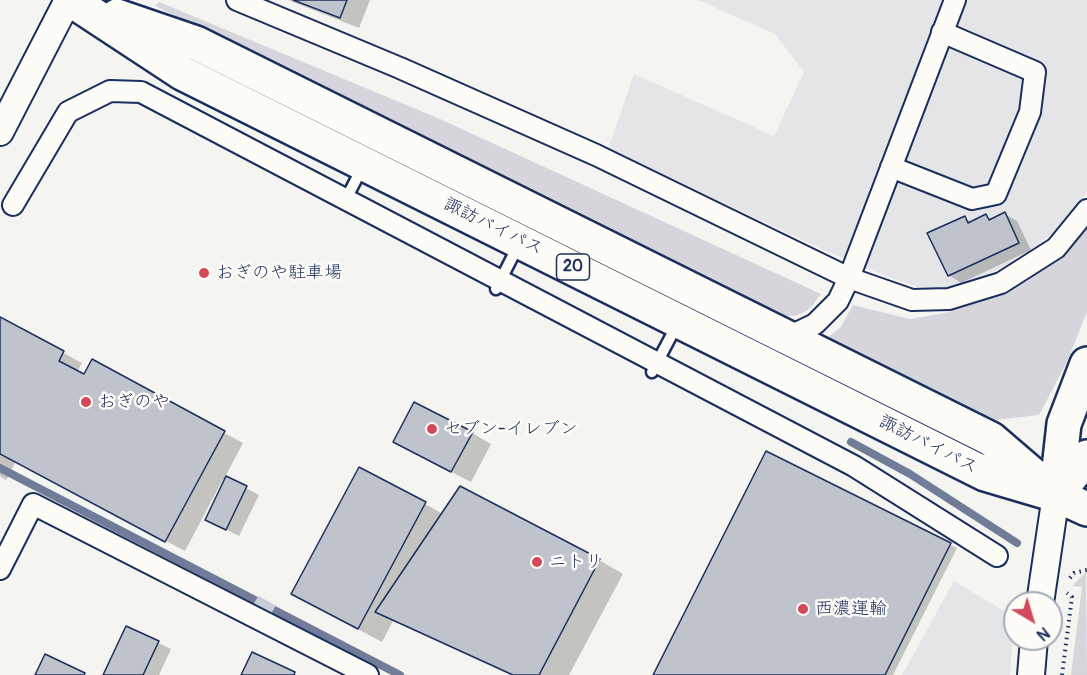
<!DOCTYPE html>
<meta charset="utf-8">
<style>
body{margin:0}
#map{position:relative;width:1087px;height:675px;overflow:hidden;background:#f4f4f1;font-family:Pangolin,sans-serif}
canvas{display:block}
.north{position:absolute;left:1003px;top:591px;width:60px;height:60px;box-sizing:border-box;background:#fdfcf7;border:2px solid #a3aaba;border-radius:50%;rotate:142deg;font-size:16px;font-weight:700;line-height:24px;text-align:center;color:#1b2f5e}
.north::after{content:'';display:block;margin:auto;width:21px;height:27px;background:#d1495b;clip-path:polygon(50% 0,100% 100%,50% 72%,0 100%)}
</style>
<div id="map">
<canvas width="1087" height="675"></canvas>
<div class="north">N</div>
</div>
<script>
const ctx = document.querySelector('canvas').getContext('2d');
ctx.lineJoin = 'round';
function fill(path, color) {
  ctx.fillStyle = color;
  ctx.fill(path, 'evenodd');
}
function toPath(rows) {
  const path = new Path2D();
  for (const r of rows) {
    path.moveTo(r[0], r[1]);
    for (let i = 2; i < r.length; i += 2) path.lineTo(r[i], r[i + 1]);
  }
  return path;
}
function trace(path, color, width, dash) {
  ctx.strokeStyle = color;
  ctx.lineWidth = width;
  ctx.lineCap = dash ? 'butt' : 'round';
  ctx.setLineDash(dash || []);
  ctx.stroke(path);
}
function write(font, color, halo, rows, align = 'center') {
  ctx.font = font + ' Pangolin,"Klee One",sans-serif';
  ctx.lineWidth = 5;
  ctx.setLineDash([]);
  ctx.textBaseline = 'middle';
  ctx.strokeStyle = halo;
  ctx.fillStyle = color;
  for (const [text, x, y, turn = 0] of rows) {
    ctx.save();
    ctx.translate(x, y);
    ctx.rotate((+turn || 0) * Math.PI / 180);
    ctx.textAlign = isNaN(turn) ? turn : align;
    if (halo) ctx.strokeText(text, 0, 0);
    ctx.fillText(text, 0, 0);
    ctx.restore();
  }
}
fill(toPath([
 [698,0,1087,0,1087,191,1066,221,1030,252,1003,268,957,286,929,291,873,271,824,250,608,149,634,74,774,136,804,72,775,34],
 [954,581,1014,617,1010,675,902,675]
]), '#e4e5e6');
fill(toPath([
 [159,2,440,119,821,294,812,306,805,312,795,316,786,316,155,6],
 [1087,229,1087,312,1066,364,1039,415,996,420,824,340,840,328,853,305,910,319,945,313,984,300,1028,280,1047,267],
 [1086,572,1087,675,1071,675,1082,587,1072,586]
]), '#d4d6db');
fill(toPath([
 [288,0,370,0,359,28],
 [1005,214,1017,221,1031,250,961,283,949,275,964,218,972,222,986,216,992,219],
 [0,319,82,363,77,372,85,376,93,362,243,443,225,477,259,495,239,536,207,520,226,480,223,479,185,551,16,461,6,480,0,476],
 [472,433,491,444,471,482,413,452],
 [767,453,957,548,893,675,655,675],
 [425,504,443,514,599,560,623,574,569,675,510,675,393,621,382,642,317,607],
 [127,628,171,649,159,675,104,675]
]), '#0003');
trace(toPath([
 [851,442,910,474,1017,543],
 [0,468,400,675]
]), '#717c98', 8);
const building = toPath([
 [293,0,347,0,340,18,293,0],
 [1005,212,1019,243,948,276,927,233,965,216,968,223,986,214,989,220,1005,212],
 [0,317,64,351,59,361,84,374,92,359,225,431,165,542,0,454,0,317],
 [414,402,473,432,451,472,393,442,414,402],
 [766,451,951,543,885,675,653,675,766,451],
 [359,467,426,502,358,629,291,594,359,467],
 [226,476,247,486,226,530,205,520,226,476],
 [460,486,600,559,539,675,513,675,375,612,460,486],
 [126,626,159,641,143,675,103,675,126,626],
 [252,652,295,672,294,675,241,675,252,652],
 [45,654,85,673,84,675,35,675,45,654]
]);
fill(building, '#bfc3cc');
trace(building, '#1b2f5e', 1.5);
trace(toPath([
 [257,618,271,594]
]), '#c9cdd4', 20, [20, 10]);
const service = toPath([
 [344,203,363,166],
 [496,289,519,244],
 [652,372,678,323]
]);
const minor = toPath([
 [237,0,400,68,596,155,849,278,912,300,949,299,1001,283,1056,248,1087,210],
 [891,167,972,199,996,194,1030,112,1035,72,942,32],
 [13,205,68,112,110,91,141,92,854,466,997,556],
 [786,338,815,324,838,301,849,278,955,0],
 [0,569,33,504,368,675]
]);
const tertiary = toPath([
 [0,132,68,0],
 [1040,603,1056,495],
 [1031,675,1034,639]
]);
const trunk = toPath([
 [71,0,182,73,985,474,1056,495,1087,509],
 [117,16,196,43,991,439,1048,488]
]);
const motorway = toPath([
 [1056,495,1064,424,1087,364],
 [1056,495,1087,457]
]);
trace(service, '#1b2f5e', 15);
trace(minor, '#1b2f5e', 24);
trace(tertiary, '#1b2f5e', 30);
trace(trunk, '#1b2f5e', 38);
trace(motorway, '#1b2f5e', 38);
trace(toPath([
 [1070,578,1074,573,1087,570],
 [1062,675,1072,597,1067,593]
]), '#1b2f5e', 4, [1.5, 4.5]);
trace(service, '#fdfcf7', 10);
trace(minor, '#fdfcf7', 20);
trace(tertiary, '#fdfcf7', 26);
trace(trunk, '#fdfcf7', 33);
trace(motorway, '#fdfcf7', 33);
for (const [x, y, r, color] of [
 [204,273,6,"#d1495b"],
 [86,402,6,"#d1495b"],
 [432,429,6,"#d1495b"],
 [537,562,6,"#d1495b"],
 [803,609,6,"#d1495b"]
]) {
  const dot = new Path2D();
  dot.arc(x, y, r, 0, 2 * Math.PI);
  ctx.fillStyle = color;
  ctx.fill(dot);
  trace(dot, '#fdfcf7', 2);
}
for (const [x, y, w] of [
 [573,267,33]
]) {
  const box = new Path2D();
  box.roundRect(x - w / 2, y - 13, w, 26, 4.5);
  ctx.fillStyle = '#fdfcf7';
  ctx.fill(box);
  trace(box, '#1b2f5e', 1.5);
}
write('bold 16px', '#1b2f5e', null, [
 ["20",573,267]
]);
write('18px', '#1b2f5e', '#fdfcf7', [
 ["諏訪バイパス",493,227,26],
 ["諏訪バイパス",928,445,27]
]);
write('18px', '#1b2f5e', '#fdfcf7', [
 ["おぎのや駐車場",216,273],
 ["おぎのや",98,402],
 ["セブン-イレブン",444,429],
 ["ニトリ",549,562],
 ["西濃運輸",815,609]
], 'left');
</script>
